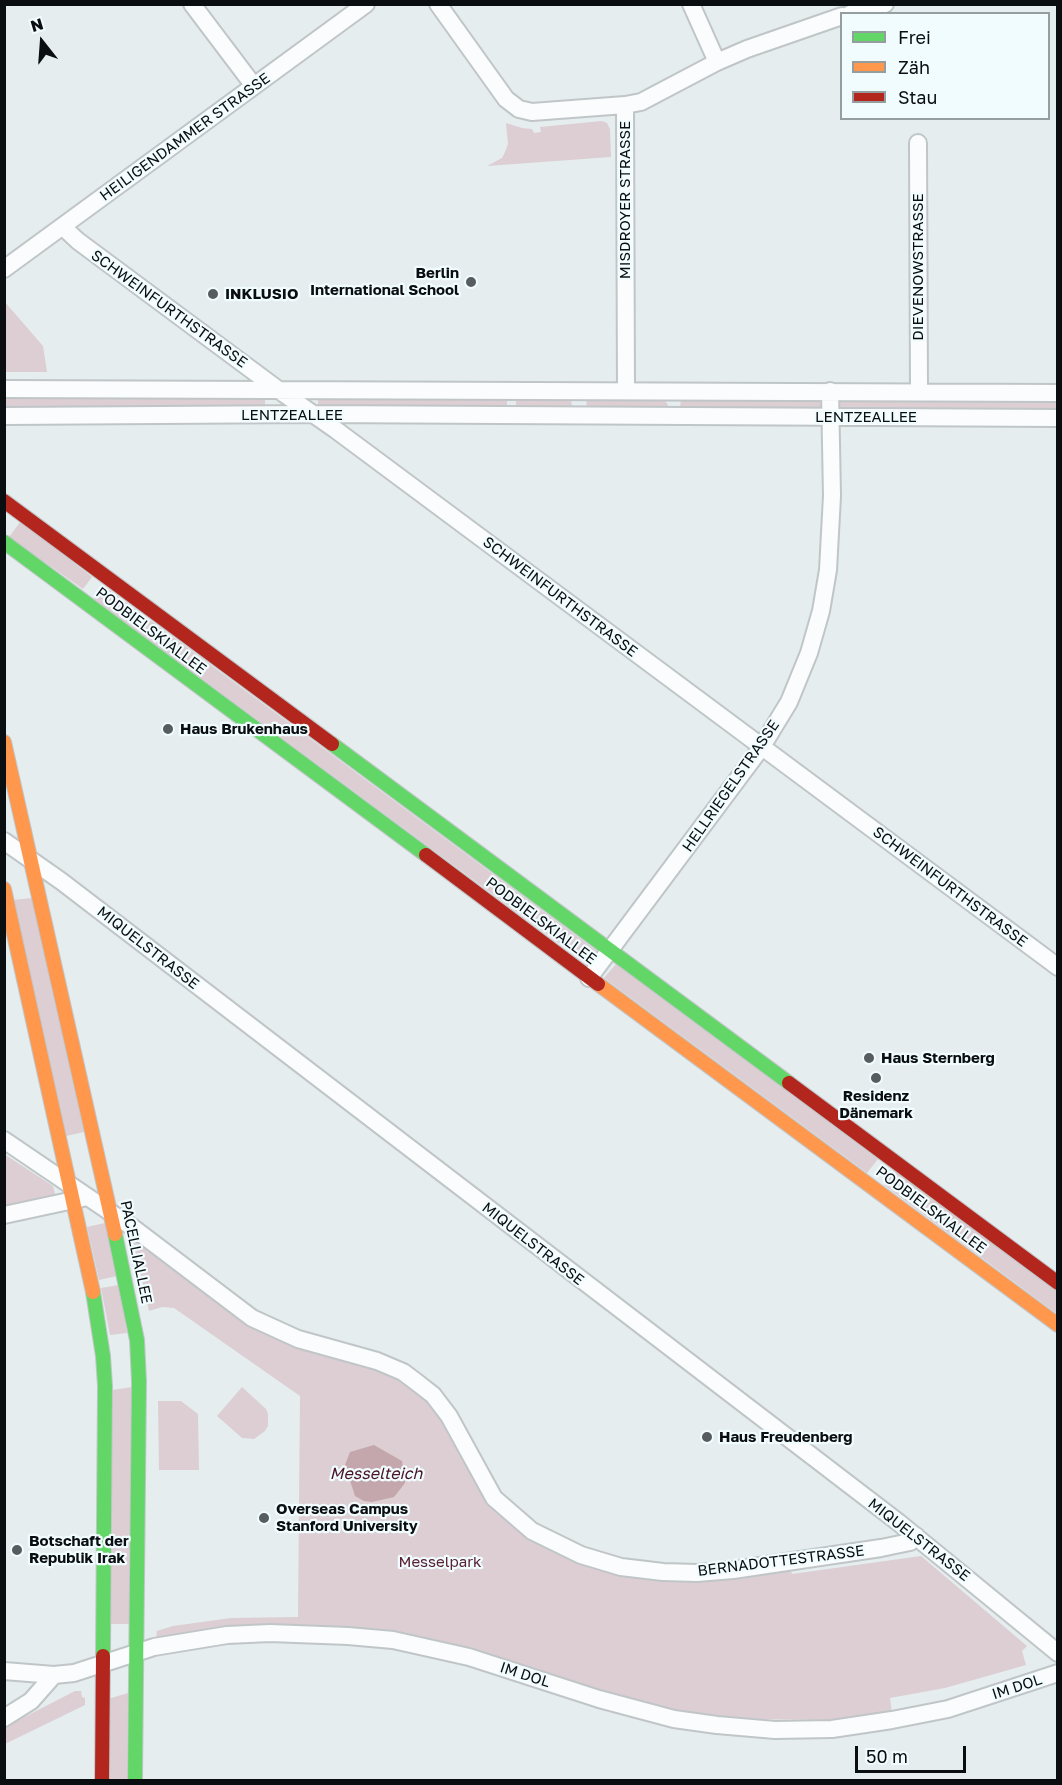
<!DOCTYPE html>
<meta charset="utf-8">
<style>
body{margin:0}
#map{position:relative;width:1062px;height:1785px;overflow:hidden;background:#e5edef;font-family:"Golos Text",sans-serif}
canvas{display:block}
.frame{position:absolute;inset:0;border:6px solid #0a0e10;pointer-events:none}
.legend{position:absolute;left:840px;top:12px;width:210px;height:108px;box-sizing:border-box;background:#f1fcff;border:2px solid #959d9f;margin:0;padding:8px 10px;list-style:none;font-size:18px;color:#0a0e10}
.legend li{display:flex;align-items:center;gap:12px;height:30px}
.legend b{width:30px;border:2px solid #959d9f}
.north{position:absolute;left:12px;top:12px;width:60px;height:60px;-webkit-text-stroke:4px #f1fcff;paint-order:stroke;rotate:343deg;font-size:16px;font-weight:700;line-height:24px;text-align:center;color:#0a0e10}
.north::after{content:'';display:block;margin:auto;width:21px;height:27px;background:#0a0e10;clip-path:polygon(50% 0,100% 100%,50% 72%,0 100%)}
.scale{position:absolute;left:855px;top:1746px;width:111px;height:27px;box-sizing:border-box;border:3px solid #0a0e10;border-top:0;padding-left:8px;font-size:18px;line-height:21px;white-space:nowrap;color:#0a0e10;-webkit-text-stroke:4px #f1fcff;paint-order:stroke}
</style>
<div id="map">
<canvas width="1062" height="1785"></canvas>
<div class="frame"></div>
<ul class="legend">
<li><b style="height:8px;background:#63d668"></b>Frei</li>
<li><b style="height:8px;background:#ff974d"></b>Zäh</li>
<li><b style="height:8px;background:#b3261e"></b>Stau</li>
</ul>
<div class="north">N</div>
<div class="scale">50 m</div>
</div>
<script>
const ctx = document.querySelector('canvas').getContext('2d');
ctx.lineJoin = 'round';
function fill(path, color) {
  ctx.fillStyle = color;
  ctx.fill(path, 'evenodd');
}
function toPath(rows) {
  const path = new Path2D();
  for (const r of rows) {
    path.moveTo(r[0], r[1]);
    for (let i = 2; i < r.length; i += 2) path.lineTo(r[i], r[i + 1]);
  }
  return path;
}
function trace(path, color, width, dash) {
  ctx.strokeStyle = color;
  ctx.lineWidth = width;
  ctx.lineCap = dash ? 'butt' : 'round';
  ctx.setLineDash(dash || []);
  ctx.stroke(path);
}
function write(font, color, halo, rows, align = 'center') {
  ctx.font = font + ' "Golos Text",sans-serif';
  ctx.lineWidth = 4.5;
  ctx.setLineDash([]);
  ctx.textBaseline = 'middle';
  ctx.strokeStyle = halo;
  ctx.fillStyle = color;
  for (const [text, x, y, turn = 0] of rows) {
    ctx.save();
    ctx.translate(x, y);
    ctx.rotate((+turn || 0) * Math.PI / 180);
    ctx.textAlign = isNaN(turn) ? turn : align;
    if (halo) ctx.strokeText(text, 0, 0);
    ctx.fillText(text, 0, 0);
    ctx.restore();
  }
}
fill(toPath([
 [602,121,607,123,610,129,611,157,487,166,502,158,505,152,508,144,506,123,522,128,532,129,534,133,541,132,540,127],
 [4,301,43,346,47,372,5,372],
 [5,397,265,398,265,407,5,408],
 [507,397,507,409,318,407,318,399,320,398],
 [516,397,571,399,572,407,516,409],
 [586,399,664,399,668,405,666,408,587,408],
 [681,399,821,400,822,403,820,409,680,408],
 [839,399,1057,400,1057,411,840,409],
 [21,521,92,577,83,589,9,537],
 [104,586,597,951,587,964,94,599],
 [32,898,84,1132,66,1136,13,900],
 [616,964,878,1159,867,1173,604,978],
 [4,1154,53,1186,55,1194,52,1198,5,1208],
 [895,1171,1057,1292,1057,1314,884,1185],
 [105,1223,117,1276,99,1280,87,1227],
 [132,1236,239,1318,251,1325,301,1348,382,1371,398,1378,426,1399,445,1420,473,1474,579,1561,790,1568,792,1574,921,1556,1027,1646,1022,1651,1026,1665,945,1688,890,1698,892,1713,831,1720,740,1719,709,1716,650,1705,469,1649,348,1628,273,1625,156,1639,157,1631,173,1626,231,1618,298,1617,300,1396,174,1308,162,1307,149,1311],
 [119,1285,127,1333,110,1335,101,1288],
 [132,1387,129,1624,110,1624,112,1390],
 [242,1387,266,1409,268,1414,268,1426,265,1431,254,1439,242,1438,217,1416],
 [158,1401,181,1401,198,1414,199,1470,159,1470],
 [75,1691,81,1691,82,1697,85,1698,85,1705,5,1744,5,1727],
 [128,1693,127,1780,107,1780,108,1699]
]), '#dcced2');
fill(toPath([
 [374,1445,402,1461,405,1483,394,1497,372,1502,364,1501,355,1496,345,1465,350,1452]
]), '#c3a7ad');
const street = toPath([
 [192,4,254,86],
 [438,4,506,99,519,109,532,112,625,105,626,391],
 [691,4,717,62],
 [850,14,885,4],
 [625,105,641,102,717,62,747,49,842,16],
 [918,143,919,391],
 [63,227,78,241,280,391,336,430,1058,967],
 [4,269,366,4],
 [4,389,1058,393],
 [4,416,315,414,1058,418],
 [4,841,61,881,898,1522,1058,1653],
 [589,978,761,748,789,702,809,653,821,611,828,570,832,496,830,391],
 [4,1140,132,1227,252,1318,298,1339,377,1361,403,1372,415,1381,433,1395,449,1416,494,1498,532,1531,581,1555,621,1567,663,1572,697,1573,733,1570,881,1548,910,1542,916,1536],
 [4,1215,83,1198],
 [4,1671,54,1675,74,1673,154,1647,227,1635,270,1633,348,1636,393,1640,469,1657,599,1699,674,1719,717,1725,775,1730,832,1729,892,1720,948,1709,1058,1673],
 [4,1718,31,1701,54,1675]
]);
const fast = toPath([
 [4,542,426,855],
 [332,744,789,1083],
 [115,1234,137,1340,139,1381,135,1780],
 [93,1292,103,1356,105,1386,103,1656]
]);
const slow = toPath([
 [4,742,115,1234],
 [4,889,93,1292],
 [598,984,1058,1325]
]);
const jam = toPath([
 [4,501,332,744],
 [426,855,598,984],
 [789,1083,1058,1283],
 [102,1780,103,1656]
]);
trace(street, '#c0c6c8', 20);
trace(fast, '#c0c6c8', 16);
trace(slow, '#c0c6c8', 16);
trace(jam, '#c0c6c8', 16);
trace(street, '#fbfcfd', 16);
trace(fast, '#63d668', 14);
trace(slow, '#ff974d', 14);
trace(jam, '#b3261e', 14);
for (const [x, y, r, color] of [
 [471,282,6,"#575c5e"],
 [213,294,6,"#575c5e"],
 [168,729,6,"#575c5e"],
 [869,1058,6,"#575c5e"],
 [876,1078,6,"#575c5e"],
 [707,1437,6,"#575c5e"],
 [264,1518,6,"#575c5e"],
 [17,1550,6,"#575c5e"]
]) {
  const dot = new Path2D();
  dot.arc(x, y, r, 0, 2 * Math.PI);
  ctx.fillStyle = color;
  ctx.fill(dot);
  trace(dot, '#f1fcff', 2);
}
write('15px', '#0a0e10', '#f1fcff', [
 ["HEILIGENDAMMER STRASSE",185,137,-36],
 ["MISDROYER STRASSE",625,200,-90],
 ["DIEVENOWSTRASSE",918,267,-90],
 ["SCHWEINFURTHSTRASSE",169,309,36],
 ["LENTZEALLEE",292,415],
 ["LENTZEALLEE",866,417],
 ["SCHWEINFURTHSTRASSE",560,597,37],
 ["PODBIELSKIALLEE",151,631,37],
 ["HELLRIEGELSTRASSE",731,786,-55],
 ["SCHWEINFURTHSTRASSE",950,887,37],
 ["PODBIELSKIALLEE",541,921,37],
 ["MIQUELSTRASSE",148,948,38],
 ["PODBIELSKIALLEE",931,1210,37],
 ["MIQUELSTRASSE",533,1244,38],
 ["PACELLIALLEE",136,1252,78],
 ["MIQUELSTRASSE",919,1540,38],
 ["BERNADOTTESTRASSE",781,1561,-7],
 ["IM DOL",525,1675,18],
 ["IM DOL",1017,1687,-18]
]);
write('bold 15px', '#0a0e10', '#f1fcff', [
 ["Berlin",459,273,"right"],
 ["International School",459,290,"right"],
 ["INKLUSIO",225,294],
 ["Haus Brukenhaus",180,729],
 ["Haus Sternberg",881,1058],
 ["Residenz",876,1096,"center"],
 ["Dänemark",876,1113,"center"],
 ["Haus Freudenberg",719,1437],
 ["Overseas Campus",276,1509],
 ["Stanford University",276,1526],
 ["Botschaft der",29,1541],
 ["Republik Irak",29,1558]
], 'left');
write('15px', '#582030', '#f1fcff', [
 ["Messelpark",440,1562]
]);
write('italic 16px', '#4a1424', '#f1fcff', [
 ["Messelteich",376,1474]
]);
</script>
